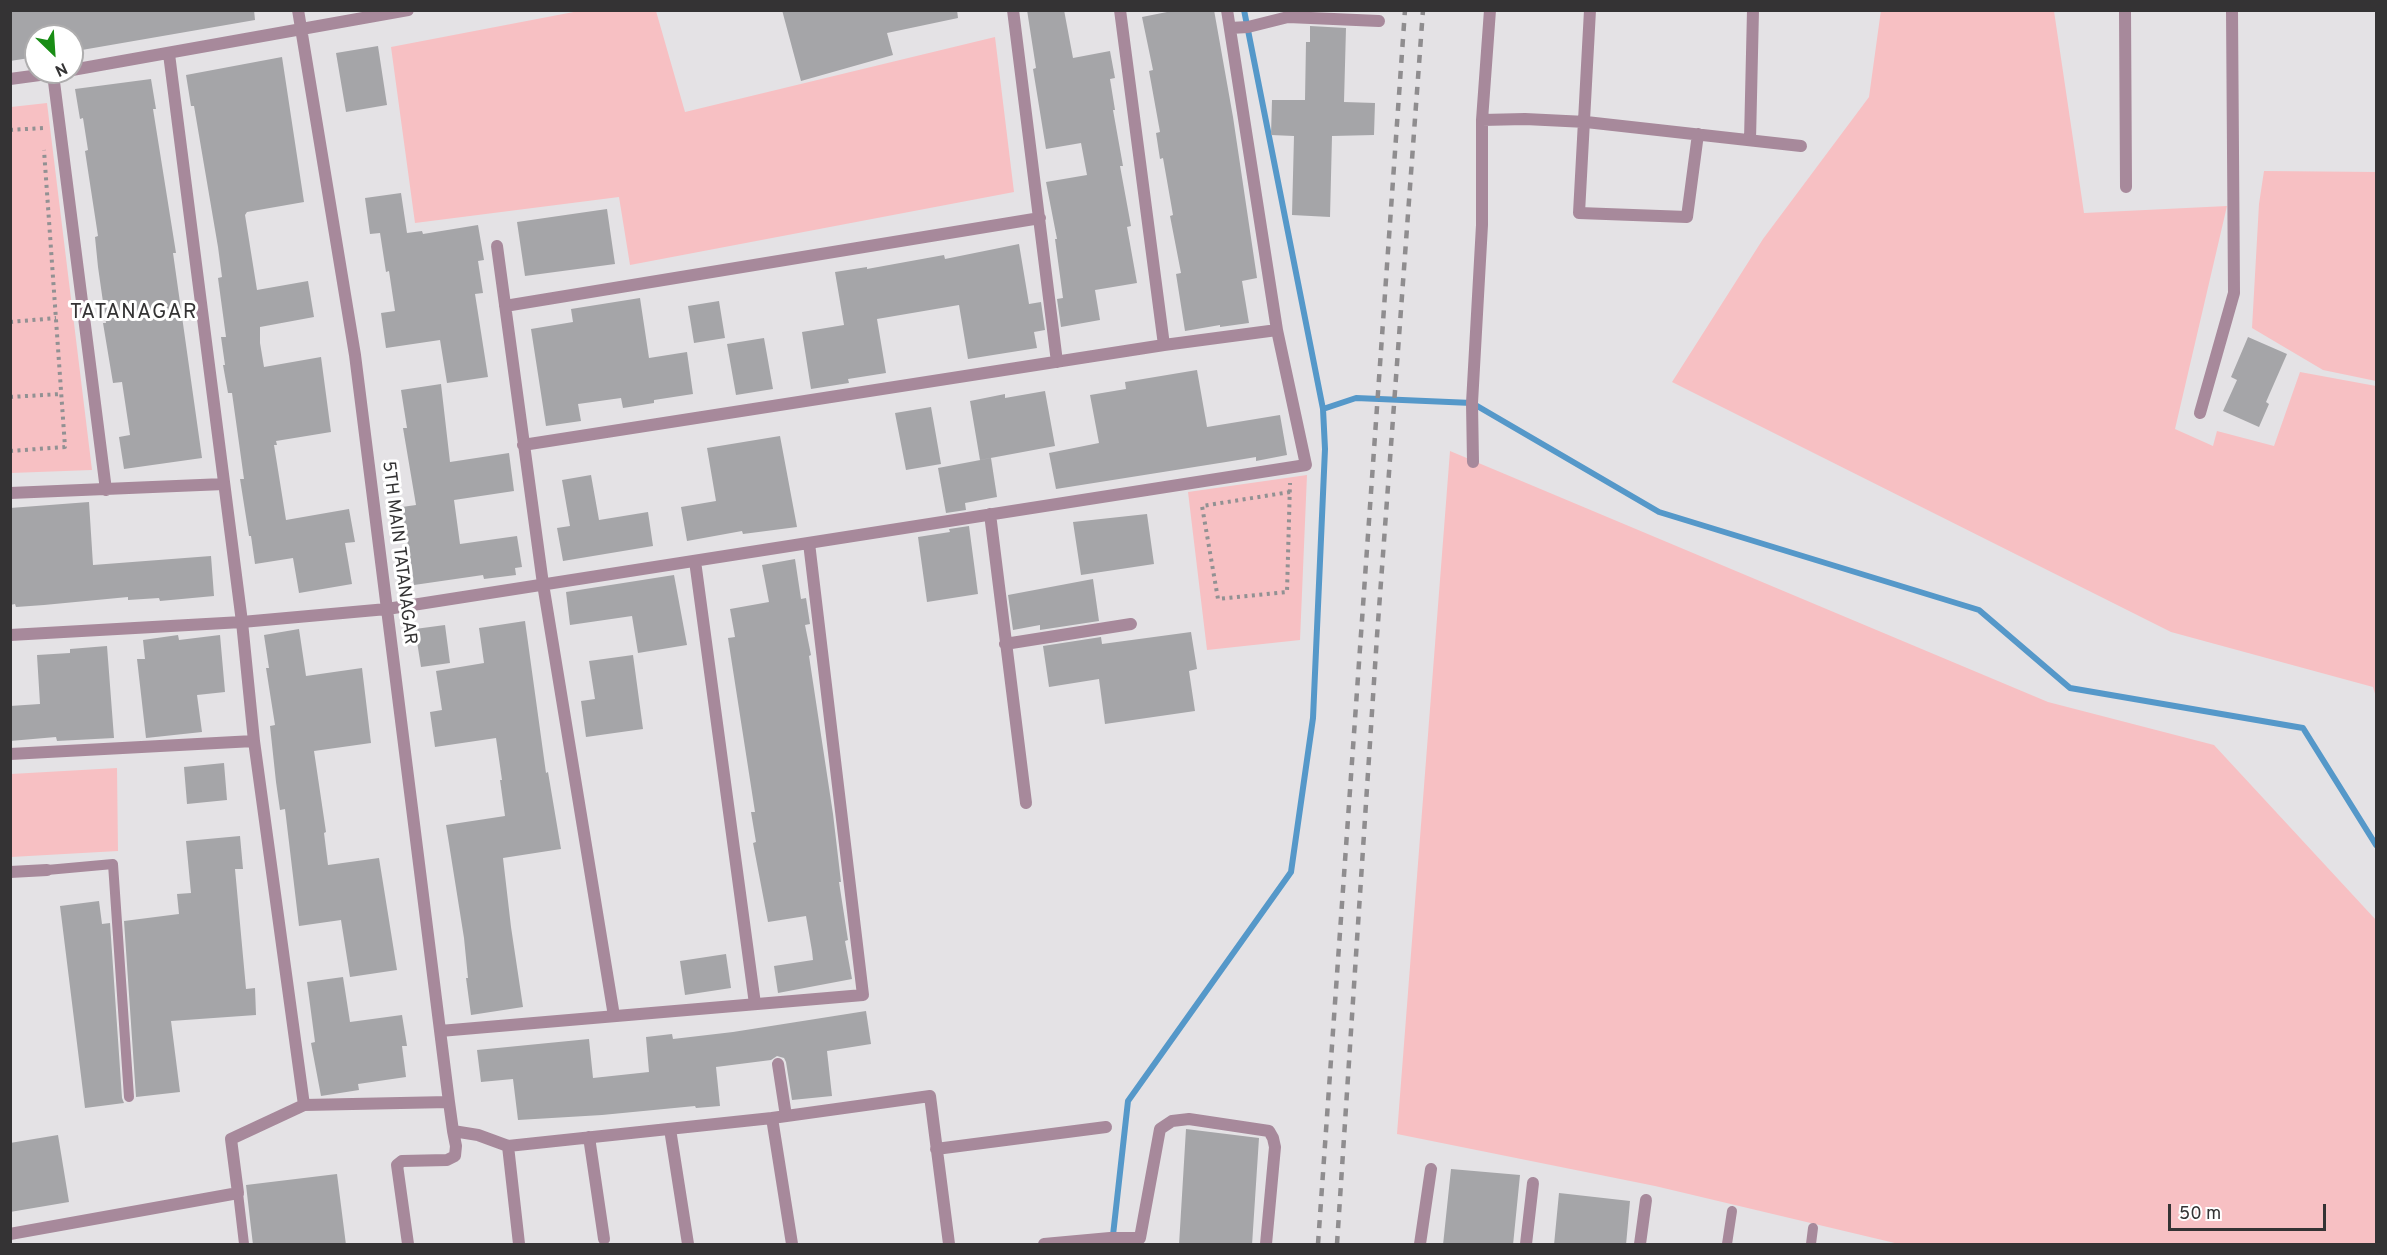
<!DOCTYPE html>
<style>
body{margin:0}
#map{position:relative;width:2387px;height:1255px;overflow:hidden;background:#e4e2e5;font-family:Overpass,sans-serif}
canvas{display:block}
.frame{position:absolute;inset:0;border:12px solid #343334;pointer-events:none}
.north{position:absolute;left:24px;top:24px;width:60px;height:60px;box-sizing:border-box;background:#fff;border:2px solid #aeadae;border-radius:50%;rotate:155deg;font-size:16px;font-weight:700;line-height:24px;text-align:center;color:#343334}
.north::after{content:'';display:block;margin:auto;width:21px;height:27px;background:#198d15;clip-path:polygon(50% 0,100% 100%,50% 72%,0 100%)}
.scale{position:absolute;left:2168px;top:1204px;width:158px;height:27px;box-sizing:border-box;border:3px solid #343334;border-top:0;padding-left:8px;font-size:18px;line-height:21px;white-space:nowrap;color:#343334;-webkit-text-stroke:4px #fff;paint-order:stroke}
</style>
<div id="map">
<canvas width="2387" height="1255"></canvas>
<div class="frame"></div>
<div class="north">N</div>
<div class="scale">50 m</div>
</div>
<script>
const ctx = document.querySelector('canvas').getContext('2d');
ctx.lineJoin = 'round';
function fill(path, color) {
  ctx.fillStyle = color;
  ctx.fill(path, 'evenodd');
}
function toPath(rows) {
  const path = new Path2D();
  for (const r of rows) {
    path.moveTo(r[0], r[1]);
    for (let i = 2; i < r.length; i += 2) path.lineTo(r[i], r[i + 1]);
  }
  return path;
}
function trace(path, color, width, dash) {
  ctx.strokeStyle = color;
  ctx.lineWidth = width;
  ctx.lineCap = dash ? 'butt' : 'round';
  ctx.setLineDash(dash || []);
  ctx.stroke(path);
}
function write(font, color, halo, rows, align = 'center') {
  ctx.font = font + ' Overpass,sans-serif';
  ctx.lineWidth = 6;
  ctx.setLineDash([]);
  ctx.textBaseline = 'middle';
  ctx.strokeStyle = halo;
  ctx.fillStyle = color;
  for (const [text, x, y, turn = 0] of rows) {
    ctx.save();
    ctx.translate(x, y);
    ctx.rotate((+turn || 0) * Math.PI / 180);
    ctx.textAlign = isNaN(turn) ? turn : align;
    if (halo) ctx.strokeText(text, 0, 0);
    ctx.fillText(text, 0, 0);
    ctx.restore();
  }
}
fill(toPath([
 [584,10,656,11,685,112,995,37,1014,192,630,265,619,197,415,223,391,47],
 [1881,10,2054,11,2084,213,2227,206,2175,429,2213,446,2217,431,2274,446,2300,372,2376,386,2376,697,2373,687,2171,632,1672,382,1763,239,1869,97],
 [47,103,92,470,11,473,11,107],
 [2264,171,2376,172,2376,381,2323,370,2252,328,2259,204],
 [1450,451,2048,702,2214,745,2376,920,2376,1244,1899,1244,1655,1186,1397,1134],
 [1307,475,1300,640,1207,650,1188,492],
 [117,768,118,851,11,857,11,774]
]), '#f7c0c3');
trace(toPath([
 [1323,409,1356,398,1472,403,1659,512,1979,610,2070,688,2303,728,2376,845],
 [1112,1244,1128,1101,1291,872,1313,718,1325,449,1323,409,1244,10]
]), '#5598c9', 6);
fill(toPath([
 [10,10,254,10,255,20,76,51,73,36,36,36,36,57,10,61],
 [782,10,957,10,958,18,887,33,893,55,801,81],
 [1027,10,1064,10,1073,58,1110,51,1115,78,1110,79,1115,110,1113,110,1123,166,1120,166,1131,226,1127,227,1137,283,1095,290,1100,320,1061,327,1057,299,1063,298,1055,239,1057,239,1046,182,1087,175,1081,143,1046,149,1033,69,1036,68],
 [1177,10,1214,10,1233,117,1257,278,1242,281,1249,323,1220,327,1220,325,1185,331,1176,274,1181,273,1170,216,1173,215,1163,158,1160,159,1156,133,1160,132,1149,71,1153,70,1142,17],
 [1310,26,1346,28,1344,102,1375,103,1374,135,1332,136,1330,217,1292,215,1294,136,1271,135,1272,100,1305,100,1306,42,1310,42],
 [378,46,387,105,346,112,336,53],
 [282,57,304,202,247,212,245,215,257,290,308,281,314,317,260,327,260,343,264,367,321,357,331,432,276,441,277,445,274,445,286,520,349,509,355,542,345,543,352,584,299,593,293,558,255,564,251,536,249,536,240,479,244,479,232,393,228,393,223,365,225,365,221,337,226,337,218,278,222,277,218,247,194,106,191,106,186,75],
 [151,79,156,109,153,109,176,253,173,253,202,458,124,469,119,437,130,435,122,382,113,383,103,323,106,323,98,267,95,237,98,236,85,151,88,150,83,118,80,119,75,89],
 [401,193,407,233,422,231,423,234,478,225,484,260,478,261,483,293,475,294,488,377,447,383,440,340,386,348,381,313,395,311,389,271,386,272,380,233,370,234,365,198],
 [607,209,615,264,525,276,517,222],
 [1019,244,1029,304,1041,302,1045,330,1034,332,1037,348,968,359,959,305,877,319,886,373,848,379,849,383,811,389,802,332,844,325,835,272,867,267,867,269,944,255,945,259],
 [640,298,649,358,687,352,693,394,654,400,654,403,623,408,621,398,578,404,581,421,546,426,531,329,573,322,571,309],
 [719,301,725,338,694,343,688,306],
 [2248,337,2287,354,2266,402,2269,404,2259,427,2223,411,2237,380,2231,377],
 [764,338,773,389,736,395,727,344],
 [1197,370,1207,427,1280,415,1287,455,1256,461,1256,457,1226,462,1056,489,1049,453,1099,443,1090,395,1126,389,1125,382],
 [441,384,450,462,509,453,514,491,454,500,460,544,517,536,522,567,515,568,516,575,484,579,483,575,414,585,402,507,416,505,403,428,407,428,401,390],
 [1045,391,1055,446,980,460,970,401,1005,394,1005,398],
 [931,407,941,464,906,470,895,413],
 [780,436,797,527,743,534,742,531,687,541,681,507,716,501,707,448],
 [991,458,997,497,965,503,966,510,946,513,938,468],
 [591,475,599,520,648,512,653,546,563,561,557,528,570,526,562,480],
 [89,502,93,565,211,556,214,596,160,601,159,598,128,600,128,597,44,605,16,607,15,604,10,605,10,508],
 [1147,514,1154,564,1081,575,1073,522],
 [969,526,978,594,927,602,918,537,950,532,949,529],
 [795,559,801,599,806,598,810,624,805,625,811,655,809,656,833,814,841,882,839,882,848,940,845,941,852,979,778,993,774,966,813,960,812,951,806,916,768,922,753,843,756,842,751,812,755,812,728,638,735,637,730,609,769,602,762,565],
 [674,575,687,645,638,653,632,616,570,625,566,592],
 [1093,579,1099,621,1040,630,1040,625,1013,630,1008,595],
 [525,621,546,773,548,772,561,849,503,858,511,927,523,1007,471,1015,466,978,468,978,464,938,446,825,505,816,500,780,502,780,496,738,435,747,430,712,442,710,436,671,484,663,479,628],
 [445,625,450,663,421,667,415,629],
 [299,629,306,676,362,668,371,743,314,751,326,832,324,833,328,865,379,858,397,970,350,977,341,920,299,926,285,809,280,810,276,782,270,726,275,725,266,668,269,668,264,635],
 [1191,632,1197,669,1189,671,1195,711,1105,724,1099,679,1049,687,1043,646,1101,637,1102,644],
 [178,635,179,640,220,635,225,692,197,695,202,732,146,738,137,659,145,659,143,640],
 [107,646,114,738,57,741,56,737,10,741,10,706,40,704,37,655,70,653,70,649],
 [633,655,643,729,586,737,581,701,595,699,589,661],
 [224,763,227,800,187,804,184,767],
 [240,836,243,869,235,869,246,989,255,988,256,1015,171,1021,180,1092,136,1097,124,921,179,914,177,894,191,893,186,841],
 [99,901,102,924,110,923,122,1098,124,1103,85,1108,60,906],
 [726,954,731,988,685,995,680,961],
 [343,977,350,1022,402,1015,407,1046,402,1046,406,1077,358,1084,359,1090,321,1096,311,1043,315,1042,307,982],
 [866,1011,871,1044,827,1051,832,1096,792,1100,786,1062,784,1058,777,1056,771,1060,716,1067,720,1106,696,1108,695,1106,602,1115,518,1120,513,1079,481,1082,477,1050,589,1039,593,1078,649,1072,646,1037,672,1034,673,1039,733,1032],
 [1186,1129,1259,1138,1252,1245,1179,1245],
 [58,1135,69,1202,10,1212,10,1143],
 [1451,1169,1520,1175,1513,1245,1443,1245],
 [337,1174,346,1245,253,1245,246,1185],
 [1559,1193,1630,1201,1626,1245,1554,1245]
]), '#a5a5a8');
trace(toPath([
 [10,130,43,128,43,131],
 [10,322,56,318],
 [10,397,61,394],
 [10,451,65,447,44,150],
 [1290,492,1202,506,1218,599,1287,592,1290,483]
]), '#929193', 4, [3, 4.5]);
trace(toPath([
 [47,870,113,864,129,1097],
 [238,1193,244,1244],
 [1727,1244,1732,1211],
 [1811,1244,1813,1228]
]), '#a7899b', 10);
trace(toPath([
 [298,10,355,355,449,1102],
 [1013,10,1057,362],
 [1120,10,1164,345],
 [1227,10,1277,330],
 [1590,10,1579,213,1687,217,1698,134],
 [2125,10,2126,187],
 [1230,28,1248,27,1288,17,1379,21],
 [72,70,408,10],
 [53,74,106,490],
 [10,79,62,72],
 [1482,120,1490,10],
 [1750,140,1753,10],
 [497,246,543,584,614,1016],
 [505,306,1040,218],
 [2200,413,2234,293,2232,10],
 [1473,462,1472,403,1482,225,1482,120,1525,119,1586,122,1801,146],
 [10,493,224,484],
 [990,514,1026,803],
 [695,561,755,1004],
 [10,635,242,622,387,609,1306,465,1277,330,1164,345,523,445],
 [1005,644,1131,624],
 [10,754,254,741],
 [10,872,47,870],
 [440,1031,863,995,809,543],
 [778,1064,786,1116],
 [304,1105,449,1102,453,1131,478,1135,508,1146,772,1118,930,1096,949,1244],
 [772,1118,792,1244],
 [670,1129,688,1244],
 [589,1137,604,1239],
 [508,1146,519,1244],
 [936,1149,1106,1127],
 [10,1234,238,1193,231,1139,304,1105,254,741,242,622,169,54],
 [408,1244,397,1165,402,1161,447,1160,455,1156,456,1146,453,1131],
 [1044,1244,1110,1238,1140,1238,1160,1129,1172,1121,1189,1119,1269,1131,1273,1138,1275,1147,1266,1244],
 [1420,1244,1431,1169],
 [1526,1244,1533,1183],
 [1640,1244,1646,1200]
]), '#a7899b', 12);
trace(toPath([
 [1318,1244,1405,10],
 [1337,1244,1377,636,1423,10]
]), '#8f8d8f', 4.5, [8, 8]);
write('18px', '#343334', '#fff', [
 ["5TH MAIN TATANAGAR",398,553,83]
]);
ctx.letterSpacing = '1.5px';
write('21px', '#343334', '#fff', [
 ["TATANAGAR",134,314]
]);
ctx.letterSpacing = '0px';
</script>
